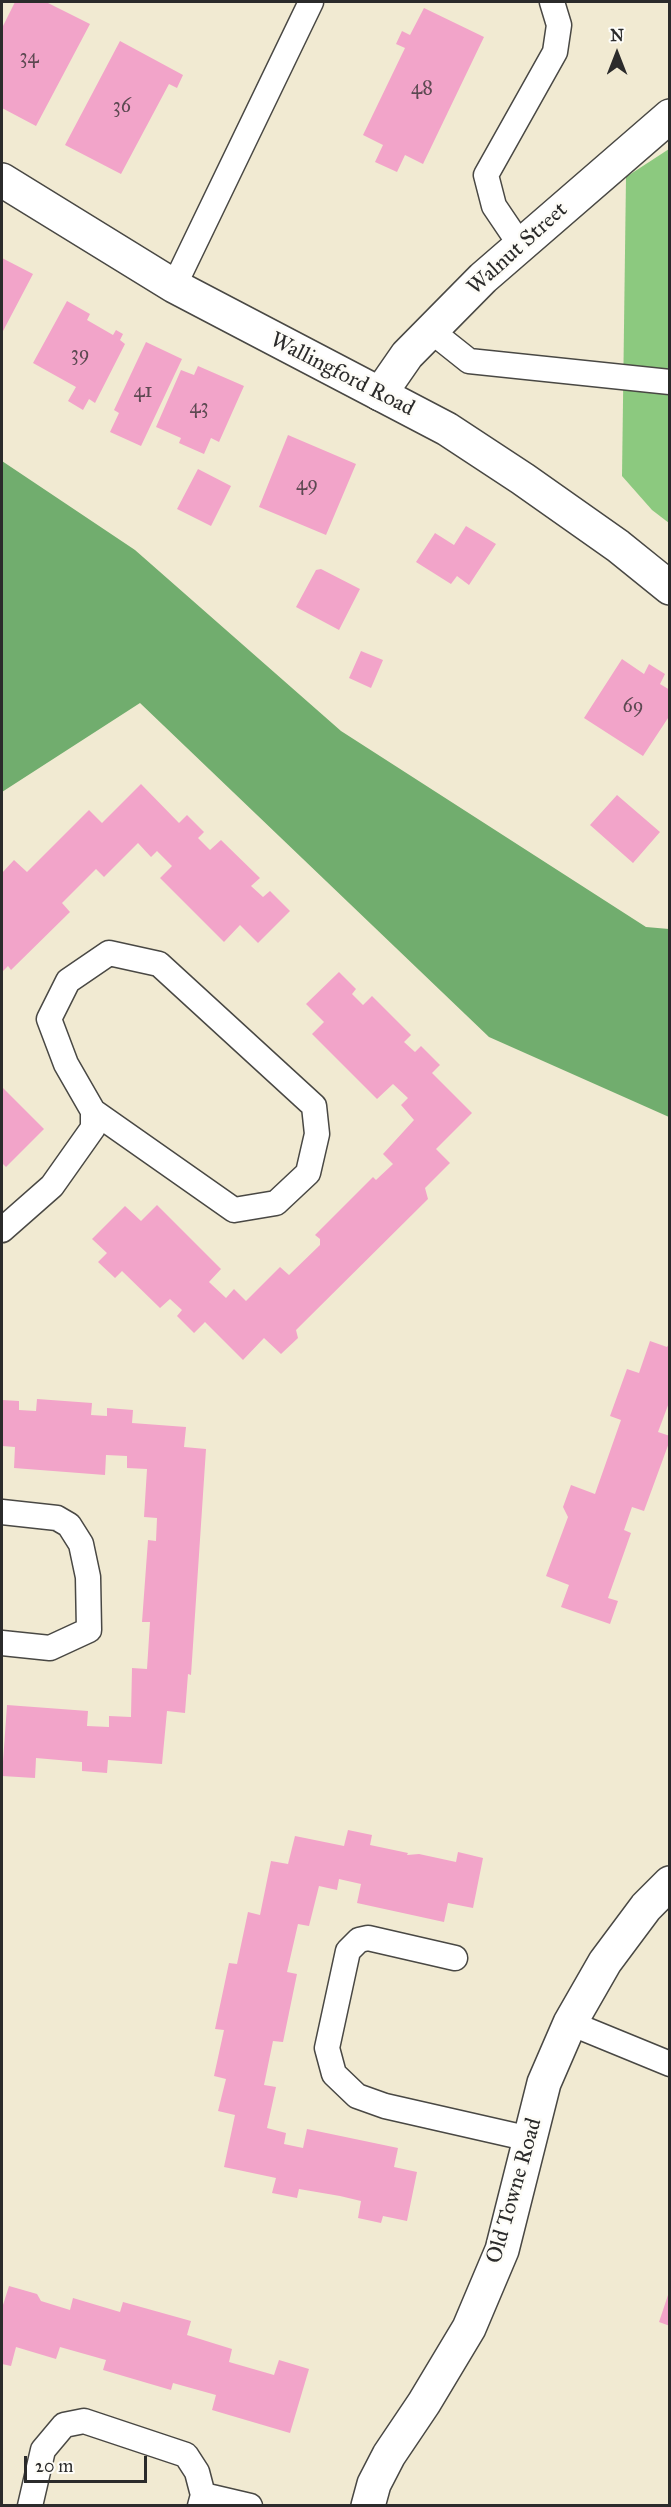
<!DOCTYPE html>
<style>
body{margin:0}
#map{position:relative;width:671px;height:2507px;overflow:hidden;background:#f1ead2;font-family:"IM FELL Great Primer",serif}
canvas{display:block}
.frame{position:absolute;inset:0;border:3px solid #2b2b2b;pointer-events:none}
.north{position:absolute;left:587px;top:24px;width:60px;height:60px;-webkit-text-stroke:4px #fdfcf7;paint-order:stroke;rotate:0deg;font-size:16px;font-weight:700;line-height:24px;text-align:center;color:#2b2b2b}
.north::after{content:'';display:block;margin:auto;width:21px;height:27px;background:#2b2b2b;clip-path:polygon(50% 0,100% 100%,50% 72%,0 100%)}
.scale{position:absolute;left:24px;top:2456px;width:123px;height:27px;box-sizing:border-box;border:3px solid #2b2b2b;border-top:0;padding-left:8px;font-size:18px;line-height:21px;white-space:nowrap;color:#2b2b2b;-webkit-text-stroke:4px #fdfcf7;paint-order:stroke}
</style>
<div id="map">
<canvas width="671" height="2507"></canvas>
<div class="frame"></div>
<div class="north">N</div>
<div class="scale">20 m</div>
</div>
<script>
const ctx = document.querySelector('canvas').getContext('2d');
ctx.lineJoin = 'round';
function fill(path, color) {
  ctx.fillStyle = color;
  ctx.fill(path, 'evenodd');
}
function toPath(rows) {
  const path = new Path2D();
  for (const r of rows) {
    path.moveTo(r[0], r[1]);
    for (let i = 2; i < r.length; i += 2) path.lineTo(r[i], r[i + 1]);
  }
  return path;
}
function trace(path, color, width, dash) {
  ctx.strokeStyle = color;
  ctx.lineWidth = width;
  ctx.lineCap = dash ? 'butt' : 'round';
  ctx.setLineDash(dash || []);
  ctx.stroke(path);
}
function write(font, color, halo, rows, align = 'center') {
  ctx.font = font + ' "IM FELL Great Primer",serif';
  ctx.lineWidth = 5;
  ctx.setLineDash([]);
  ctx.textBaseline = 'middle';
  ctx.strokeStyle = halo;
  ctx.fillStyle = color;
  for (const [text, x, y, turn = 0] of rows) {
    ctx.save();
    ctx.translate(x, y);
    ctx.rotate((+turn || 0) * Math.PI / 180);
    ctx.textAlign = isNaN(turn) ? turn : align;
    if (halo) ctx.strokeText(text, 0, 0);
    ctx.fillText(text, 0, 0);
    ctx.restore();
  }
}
fill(toPath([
 [669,149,669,523,652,510,622,476,626,177]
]), '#8cc97f');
fill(toPath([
 [2,461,135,550,341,731,646,927,669,929,669,1117,489,1037,140,703,2,792]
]), '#71ad6e');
fill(toPath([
 [15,2,46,2,90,24,36,126,2,108,2,28],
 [424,8,484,37,423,164,405,155,397,172,375,162,383,145,363,135,405,48,396,44,402,31,410,35],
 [120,41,183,75,177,88,169,84,121,174,65,145],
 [2,258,33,274,2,333],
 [67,301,90,314,87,320,113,335,116,330,123,334,120,340,125,344,95,403,89,399,83,410,68,401,76,387,33,363],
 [146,342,182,359,141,446,110,432,119,413,114,410],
 [198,366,244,386,219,442,211,438,204,454,179,443,181,438,156,427,181,370,194,375],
 [288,435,356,464,326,535,259,507],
 [198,469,231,486,211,526,177,509],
 [466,526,496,544,469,585,457,576,451,584,416,562,435,533,454,545],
 [321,569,360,589,339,630,296,607,316,570],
 [361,651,383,660,371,688,349,678],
 [622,659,644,674,649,664,665,674,660,684,670,690,670,715,643,756,584,718],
 [141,784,179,823,187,815,204,832,198,838,210,850,221,840,260,878,251,886,263,897,270,891,290,911,258,943,240,925,224,942,160,878,172,866,157,851,151,857,138,843,104,877,96,869,62,903,70,912,11,970,8,966,2,972,2,873,14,860,27,872,89,810,102,823],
 [617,795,660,832,633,863,590,825],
 [339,972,356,989,352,994,363,1005,372,996,411,1035,404,1042,415,1052,421,1046,440,1065,432,1073,472,1113,436,1149,450,1163,425,1188,428,1199,296,1330,298,1338,281,1354,264,1338,243,1360,205,1322,194,1333,177,1316,182,1310,170,1299,160,1308,122,1271,115,1278,98,1262,107,1253,92,1239,125,1206,141,1221,157,1205,221,1269,209,1282,226,1298,234,1289,246,1301,280,1267,289,1275,320,1245,320,1239,315,1235,373,1177,376,1180,393,1164,383,1154,414,1120,401,1105,408,1098,393,1084,377,1099,312,1034,324,1022,306,1004],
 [2,1087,44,1129,6,1167,2,1163],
 [650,1341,667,1347,670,1342,670,1400,658,1432,670,1436,670,1440,644,1511,632,1507,624,1530,631,1533,608,1598,618,1601,610,1624,561,1607,569,1585,546,1576,568,1517,563,1507,571,1485,595,1494,621,1420,610,1416,627,1369,639,1373],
 [37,1399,92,1403,91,1415,107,1416,107,1408,133,1410,132,1423,186,1427,184,1447,206,1449,191,1675,188,1674,185,1713,167,1711,162,1764,108,1760,107,1773,82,1771,82,1762,36,1758,35,1778,2,1776,7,1705,88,1711,87,1726,109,1727,109,1716,131,1717,132,1668,147,1669,150,1622,142,1622,148,1540,156,1541,157,1518,144,1517,147,1469,127,1468,127,1456,106,1455,105,1475,14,1468,15,1447,2,1446,2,1400,19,1401,19,1410,36,1411],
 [348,1830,372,1835,370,1845,408,1853,407,1855,419,1854,456,1862,458,1852,483,1858,473,1908,448,1903,444,1922,357,1903,361,1884,339,1879,337,1890,319,1886,309,1926,298,1924,287,1972,297,1974,283,2042,273,2041,264,2085,276,2087,267,2128,286,2133,284,2144,303,2148,307,2129,398,2148,394,2167,417,2172,407,2221,383,2216,381,2223,358,2218,361,2201,340,2196,299,2189,297,2198,272,2193,276,2178,224,2167,235,2115,218,2111,226,2079,214,2076,224,2030,215,2029,229,1963,237,1964,248,1912,260,1915,271,1861,288,1864,295,1836,344,1846],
 [9,2286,37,2294,41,2301,70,2310,73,2298,120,2312,123,2302,191,2321,187,2335,232,2349,229,2362,274,2375,279,2360,309,2369,290,2433,212,2410,216,2395,173,2383,171,2390,103,2370,106,2360,60,2347,56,2359,16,2347,11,2366,2,2364,2,2304,3,2305],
 [669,2292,670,2292,670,2326,659,2322]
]), '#f2a4c9');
const service = toPath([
 [521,246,494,206,486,175,555,52,559,25,552,2],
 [174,286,311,2],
 [430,330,469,361,670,382],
 [2,1230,52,1186,93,1128,93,1111,66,1064,49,1019,68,981,109,953,159,964,314,1106,317,1134,308,1173,276,1203,234,1210,93,1111],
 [2,1512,57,1518,69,1525,81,1544,88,1577,89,1630,50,1648,2,1643],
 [455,1958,368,1938,359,1940,348,1951,327,2048,334,2074,357,2096,385,2106,530,2139],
 [570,2023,670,2064],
 [203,2495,250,2506],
 [30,2506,43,2450,64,2425,84,2421,186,2455,197,2472,203,2495,200,2506]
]);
const minor = toPath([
 [380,394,407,355,483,278,670,116],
 [368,2506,374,2484,389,2455,424,2403,469,2328,502,2250,544,2083,570,2023,605,1962,646,1907,670,1883]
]);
const tertiary = toPath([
 [2,180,174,286,447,429,523,479,618,546,670,588]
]);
trace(service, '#494844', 27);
trace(minor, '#494844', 36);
trace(tertiary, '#494844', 36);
trace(service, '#fff', 24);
trace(minor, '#fff', 33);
trace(tertiary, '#fff', 33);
write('20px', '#5d4952', null, [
 ["34",29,58],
 ["48",422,89],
 ["36",122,107],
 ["39",80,355],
 ["41",143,392],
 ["43",199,408],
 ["49",307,485],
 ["69",633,707]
]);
write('22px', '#2b2b2b', '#fdfcf7', [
 ["Walnut Street",518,249,-42],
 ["Wallingford Road",342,375,27],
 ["Old Towne Road",515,2191,-74]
]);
</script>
